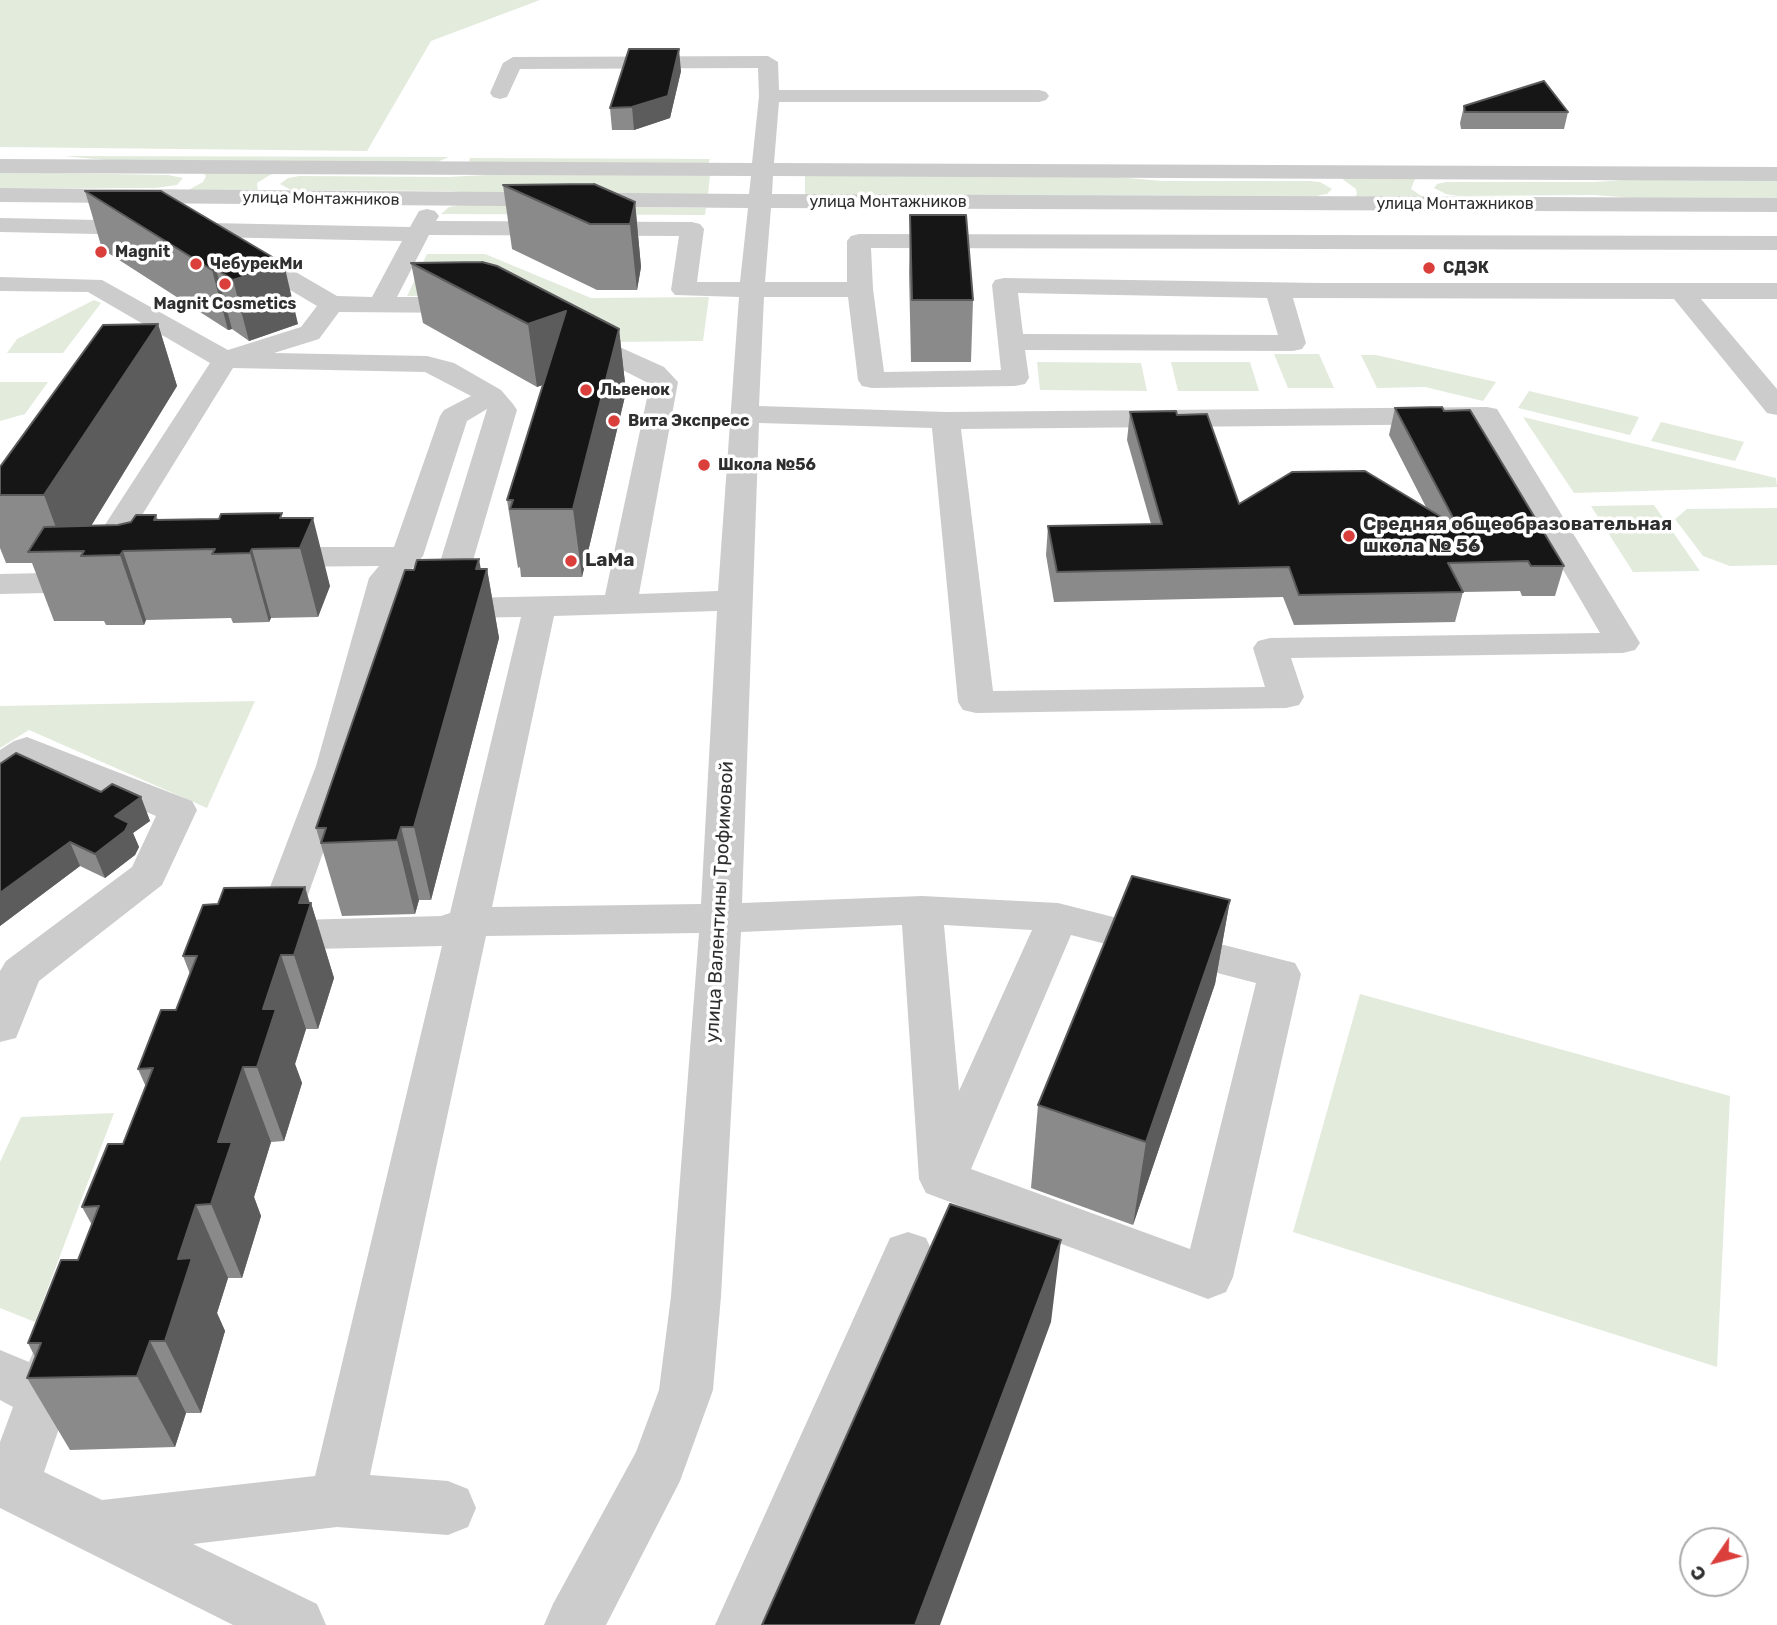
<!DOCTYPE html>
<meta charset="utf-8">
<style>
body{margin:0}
#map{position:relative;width:1777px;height:1625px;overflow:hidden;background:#fff;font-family:Rubik,sans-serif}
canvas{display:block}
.north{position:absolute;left:1679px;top:1527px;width:70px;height:70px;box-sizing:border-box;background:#fff;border:2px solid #acacac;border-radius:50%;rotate:235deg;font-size:19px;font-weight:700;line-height:28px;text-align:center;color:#2f2f2f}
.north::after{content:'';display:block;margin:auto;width:24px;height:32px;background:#da3f3c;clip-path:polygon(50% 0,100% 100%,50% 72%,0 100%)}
</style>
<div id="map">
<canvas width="1777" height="1625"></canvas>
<div class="north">С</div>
</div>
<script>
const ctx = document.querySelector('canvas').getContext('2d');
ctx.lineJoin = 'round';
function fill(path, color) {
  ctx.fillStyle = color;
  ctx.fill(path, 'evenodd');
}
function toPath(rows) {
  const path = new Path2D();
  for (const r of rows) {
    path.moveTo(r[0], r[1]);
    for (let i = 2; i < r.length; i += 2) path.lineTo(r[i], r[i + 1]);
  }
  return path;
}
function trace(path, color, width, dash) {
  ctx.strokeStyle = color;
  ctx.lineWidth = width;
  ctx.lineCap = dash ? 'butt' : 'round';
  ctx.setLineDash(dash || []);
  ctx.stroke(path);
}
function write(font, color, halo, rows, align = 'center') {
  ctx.font = font + ' Rubik,sans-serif';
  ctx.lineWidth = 7;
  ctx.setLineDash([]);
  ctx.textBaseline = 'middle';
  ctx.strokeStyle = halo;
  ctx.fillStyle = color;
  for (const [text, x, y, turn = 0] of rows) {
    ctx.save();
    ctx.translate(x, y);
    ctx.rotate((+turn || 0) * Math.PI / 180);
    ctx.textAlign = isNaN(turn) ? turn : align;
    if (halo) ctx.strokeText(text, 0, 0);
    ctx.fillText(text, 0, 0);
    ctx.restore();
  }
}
fill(toPath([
 [0,0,540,0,431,41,367,151,0,147],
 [63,156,449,157,437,162,117,161],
 [470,158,710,159,708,164,476,163,469,161],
 [0,172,168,175,183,178,177,185,155,188,0,188],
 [202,172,275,172,257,183,258,192,185,192,203,182,206,176],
 [505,174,710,175,708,195,498,195,449,191,291,190,280,184,288,178,299,176,448,177],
 [805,175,1104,176,1163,181,1310,181,1320,182,1332,189,1327,194,1316,196,805,195],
 [1341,178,1415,179,1411,189,1426,199,1353,199,1357,194,1356,189],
 [1651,178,1777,180,1777,201,1660,200,1594,195,1458,196,1446,194,1434,188,1437,184,1446,182,1595,182],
 [460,205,706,208,705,215,441,214,449,207],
 [427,254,485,254,591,298,709,297,703,341,613,342,521,296,407,296],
 [94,300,101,303,63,353,7,353,17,339],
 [1274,354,1319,354,1334,388,1288,388],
 [1361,355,1376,355,1496,382,1483,401,1425,387,1377,388],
 [1037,362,1141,363,1147,391,1040,390],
 [1171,362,1250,362,1259,391,1178,391],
 [0,382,48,382,25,414,0,421],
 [1529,391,1639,417,1630,435,1518,408],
 [1523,417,1776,478,1777,487,1574,493],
 [1661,422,1744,442,1735,461,1651,441],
 [1654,505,1700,571,1633,572,1591,506],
 [1777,508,1777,565,1730,566,1703,556,1675,519,1687,509],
 [255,701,207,808,29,730,0,748,0,706],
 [1360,994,1730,1096,1717,1367,1293,1232],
 [114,1113,35,1322,0,1308,0,1162,21,1117]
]), '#e3ebdd');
fill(toPath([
 [768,56,778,62,779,90,1039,90,1046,92,1049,96,1046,100,1039,102,779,102,774,163,1777,167,1777,181,773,176,772,194,1777,198,1777,212,771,208,765,282,847,282,847,241,851,236,859,234,1777,236,1777,250,871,248,873,289,884,372,1001,370,992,285,995,280,1004,278,1319,283,1777,283,1777,299,1701,299,1777,389,1777,415,1767,413,1674,299,1293,298,1306,343,1302,349,1293,351,1025,350,1029,378,1025,384,1015,386,872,388,862,386,858,380,848,297,764,297,759,406,946,412,1487,407,1497,409,1640,643,1635,650,1623,653,1291,658,1304,697,1299,705,1286,708,976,713,963,710,958,702,932,428,759,423,742,903,922,896,1058,903,1295,963,1301,974,1233,1277,1226,1292,1208,1299,926,1193,919,1179,902,925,741,932,721,1296,713,1390,680,1481,606,1625,544,1625,553,1604,636,1452,659,1390,671,1296,699,933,486,936,370,1475,448,1481,468,1489,476,1508,468,1527,448,1535,337,1527,193,1544,317,1604,326,1625,233,1625,0,1508,0,1442,13,1407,0,1400,0,1350,29,1362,40,1336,59,1330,78,1336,85,1353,44,1472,102,1500,315,1476,442,946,270,950,255,945,249,935,256,924,316,766,369,578,379,566,269,567,258,564,253,557,258,550,269,547,394,547,440,416,444,410,471,396,425,372,233,368,121,549,130,557,125,564,114,567,89,564,84,557,210,363,88,292,0,291,0,277,102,280,228,350,301,327,317,306,233,256,230,251,233,246,242,244,251,246,337,296,372,297,402,241,210,237,202,235,198,230,202,225,210,223,410,227,419,211,427,209,435,211,439,216,436,221,692,222,700,224,704,229,697,282,740,282,748,208,0,202,0,188,749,194,751,176,0,173,0,159,752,163,759,96,758,68,520,69,507,97,500,99,493,97,490,93,503,63,513,57,768,56],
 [429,235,679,236,671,290,675,295,739,297,718,591,639,594,678,382,664,367,575,327,566,329,562,335,566,341,650,384,605,595,462,598,517,410,513,404,501,390,454,363,427,356,274,353,319,339,339,312,472,313,481,310,485,305,481,300,472,297,397,297,429,235],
 [1018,293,1267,298,1278,335,1023,334,1018,293],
 [487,409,429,598,396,599,401,581,423,556,467,421,487,409],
 [1478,424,1600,633,1270,638,1258,641,1253,648,1265,687,993,691,961,429,1478,424],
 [717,611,701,904,492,907,554,616,717,611],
 [521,617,450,913,441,916,299,920,354,766,391,619,521,617],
 [944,925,1032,930,959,1091,944,925],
 [1071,935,1256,983,1190,1249,971,1169,1071,935],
 [0,218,146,221,154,223,158,228,154,233,146,235,0,232,0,218],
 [92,572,104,575,108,582,104,589,92,592,0,594,0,574,92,572],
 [27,737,192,801,197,810,162,885,39,981,16,1038,0,1042,0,971,6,961,132,867,156,816,30,764,13,775,0,779,0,750,14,741,27,737],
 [908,1232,926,1238,933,1253,775,1625,715,1625,890,1238,908,1232]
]), '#ccc');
fill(toPath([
 [681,71,670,118,634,130,612,130,610,108],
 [1464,106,1568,112,1564,129,1461,129,1460,123],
 [503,185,635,202,641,267,637,290,597,290,512,249],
 [85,191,161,191,298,324,249,341,232,329,228,330,102,249],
 [910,215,973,300,971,362,911,362,909,273],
 [411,263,619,329,626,392,582,577,521,577,520,567,518,568,507,500,543,385,537,387,423,323],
 [158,324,177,386,91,526,118,525,156,515,158,520,283,518,330,586,318,617,271,618,269,622,233,623,231,618,146,620,144,625,106,625,104,621,54,621,32,563,6,563,0,548,0,467],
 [1395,408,1564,566,1555,596,1522,596,1520,591,1463,592,1455,622,1294,625,1283,597,1054,602,1046,555,1048,526,1151,524,1127,440,1130,412,1177,415,1239,504,1426,507,1389,435],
 [481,569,487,569,499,638,431,900,419,900,415,914,342,916,316,828],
 [0,764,101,792,141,797,150,821,133,833,139,847,135,855,105,878,80,866,0,926],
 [305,887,310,903,311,903,334,978,318,1029,306,1029,295,1064,302,1083,284,1141,271,1142,254,1197,261,1216,242,1278,228,1278,217,1313,225,1331,201,1413,186,1413,175,1447,70,1450,27,1378,35,1357,28,1343,78,1260,92,1225,82,1207,123,1144,146,1087,138,1069,176,1010,190,974,183,956,218,904],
 [1230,900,1215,984,1133,1225,1031,1188,1038,1105]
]), '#8a8a8a');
fill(toPath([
 [679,49,681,71,670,118,634,130,632,107],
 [635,202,641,267,637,290,630,224],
 [284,264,298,324,249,341,233,280],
 [216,269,232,329,228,330,212,270],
 [566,311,574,373,537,387,528,324],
 [158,324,177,386,75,552,65,552,44,495],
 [619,329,626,392,582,577,573,509],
 [313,518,330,586,318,617,300,548],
 [252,549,271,618,269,622,250,553],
 [123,551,146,620,144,625,120,555],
 [479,559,483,581,487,569,499,638,431,900,414,827],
 [141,797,150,821,133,833,139,847,135,855,105,878,95,854,115,816],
 [401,827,419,900,415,914,397,840],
 [70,842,80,866,0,926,0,893],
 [305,887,310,906,311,903,334,978,318,1029,294,955,299,903],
 [1230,900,1215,984,1133,1225,1146,1142],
 [281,955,306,1029,295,1064,302,1083,284,1141,257,1067,263,1009],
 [243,1067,271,1142,254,1197,261,1216,242,1278,211,1204,218,1142],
 [196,1205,228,1278,217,1313,225,1331,201,1413,165,1341,178,1259],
 [1061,1240,1051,1322,940,1625,915,1625],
 [150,1341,186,1413,175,1447,137,1376]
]), '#5c5c5c');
const building = toPath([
 [629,49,679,49,668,96,632,107,610,108,629,49],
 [1544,81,1568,112,1465,112,1464,106,1544,81],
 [594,184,635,202,630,224,590,224,503,185,594,184],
 [85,191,161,191,284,264,233,280,216,269,212,270,85,191],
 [910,215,966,215,973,300,912,300,910,215],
 [482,262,497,266,619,329,573,509,510,509,513,500,507,500,566,311,528,324,411,263,482,262],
 [158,324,44,495,0,495,0,467,103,325,158,324],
 [1442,407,1444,411,1470,410,1564,566,1531,566,1528,561,1448,563,1463,592,1299,595,1289,567,1057,572,1048,526,1162,524,1130,412,1176,411,1177,415,1207,414,1239,504,1292,472,1365,471,1458,527,1395,408,1442,407],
 [282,513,280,518,313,518,300,548,252,549,250,553,212,554,215,549,123,551,120,555,81,556,84,551,28,552,44,527,118,525,131,522,136,515,156,515,154,520,219,519,221,514,282,513],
 [479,559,476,569,487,569,414,827,401,827,397,840,321,843,326,828,316,828,405,570,414,570,417,560,479,559],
 [16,753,101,792,112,784,141,797,115,816,129,823,125,831,95,854,70,842,0,893,0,764,16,753],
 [1132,876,1230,900,1146,1142,1038,1105,1132,876],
 [305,887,299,903,311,903,294,955,281,955,263,1009,276,1009,257,1067,243,1067,218,1142,232,1142,211,1204,196,1205,178,1259,192,1258,165,1341,150,1341,137,1376,27,1378,41,1343,28,1343,61,1260,78,1260,99,1206,82,1207,108,1144,123,1144,153,1068,138,1069,161,1010,176,1010,197,956,183,956,203,905,218,904,224,888,305,887],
 [950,1204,1061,1240,915,1625,762,1625,950,1204]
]);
fill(building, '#161616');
trace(building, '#5c5c5c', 2);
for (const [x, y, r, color] of [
 [101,252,7,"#da3f3c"],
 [196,264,7,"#da3f3c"],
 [1429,268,7,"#da3f3c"],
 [225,284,7,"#da3f3c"],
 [586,390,7,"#da3f3c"],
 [614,421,7,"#da3f3c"],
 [704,465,7,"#da3f3c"],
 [1349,536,7,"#da3f3c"],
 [571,561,7,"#da3f3c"]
]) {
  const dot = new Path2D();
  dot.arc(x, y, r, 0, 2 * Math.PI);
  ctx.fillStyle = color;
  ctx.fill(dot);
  trace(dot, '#fff', 2.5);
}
write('16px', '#2f2f2f', '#fff', [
 ["улица Монтажников",321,199,1],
 ["улица Монтажников",888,202],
 ["улица Монтажников",1455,204]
]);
write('bold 16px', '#2f2f2f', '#fff', [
 ["Magnit",115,252],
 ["ЧебурекМи",210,264],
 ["СДЭК",1443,268],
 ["Magnit Cosmetics",225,304,"center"],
 ["Львенок",600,390],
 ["Вита Экспресс",628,421],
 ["Школа №56",718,465]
], 'left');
write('bold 19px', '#2f2f2f', '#fff', [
 ["Средняя общеобразовательная",1363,525],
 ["школа № 56",1363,547],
 ["LaMa",585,561]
], 'left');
write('19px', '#2f2f2f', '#fff', [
 ["улица Валентины Трофимовой",720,902,-87]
]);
</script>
